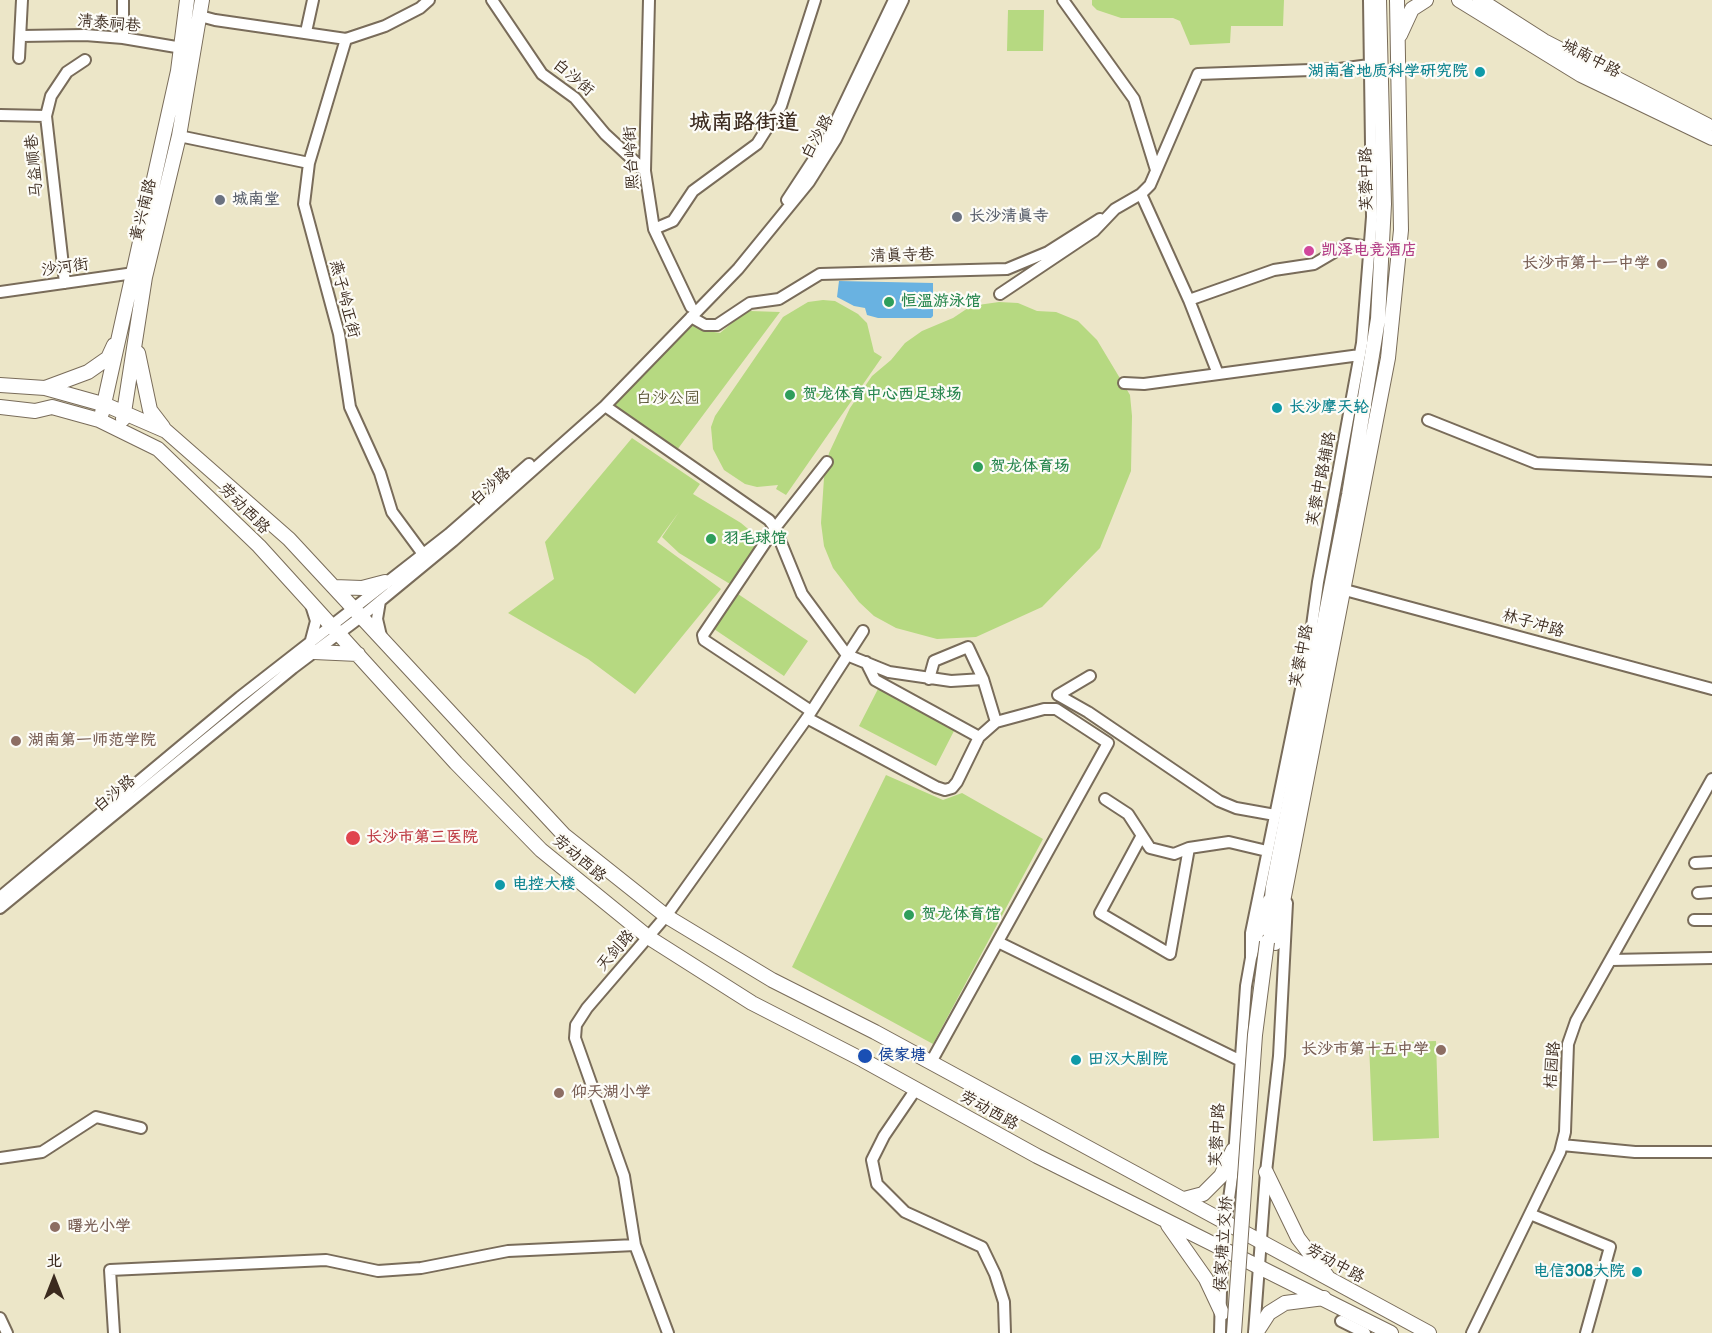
<!DOCTYPE html>
<meta charset="utf-8">
<style>
body{margin:0}
#map{position:relative;width:1712px;height:1333px;overflow:hidden;background:#ece6c8;font-family:Pangolin,"LXGW WenKai TC",sans-serif}
canvas{display:block}
.north{position:absolute;left:24px;top:1249px;width:60px;height:60px;-webkit-text-stroke:4px #fdfcf7;paint-order:stroke;rotate:0deg;font-size:16px;font-weight:700;line-height:24px;text-align:center;color:#3b2a1e}
.north::after{content:'';display:block;margin:auto;width:21px;height:27px;background:#3b2a1e;clip-path:polygon(50% 0,100% 100%,50% 72%,0 100%)}
</style>
<div id="map">
<canvas width="1712" height="1333"></canvas>
<div class="north">北</div>
</div>
<script>
const ctx = document.querySelector('canvas').getContext('2d');
ctx.lineJoin = 'round';
function fill(path, color) {
  ctx.fillStyle = color;
  ctx.fill(path, 'evenodd');
}
function toPath(rows) {
  const path = new Path2D();
  for (const r of rows) {
    path.moveTo(r[0], r[1]);
    for (let i = 2; i < r.length; i += 2) path.lineTo(r[i], r[i + 1]);
  }
  return path;
}
function trace(path, color, width, dash) {
  ctx.strokeStyle = color;
  ctx.lineWidth = width;
  ctx.lineCap = dash ? 'butt' : 'round';
  ctx.setLineDash(dash || []);
  ctx.stroke(path);
}
function write(font, color, halo, rows, align = 'center') {
  ctx.font = font + ' Pangolin,"LXGW WenKai TC",sans-serif';
  ctx.lineWidth = 4.5;
  ctx.setLineDash([]);
  ctx.textBaseline = 'middle';
  ctx.strokeStyle = halo;
  ctx.fillStyle = color;
  for (const [text, x, y, turn = 0] of rows) {
    ctx.save();
    ctx.translate(x, y);
    ctx.rotate((+turn || 0) * Math.PI / 180);
    ctx.textAlign = isNaN(turn) ? turn : align;
    if (halo) ctx.strokeText(text, 0, 0);
    ctx.fillText(text, 0, 0);
    ctx.restore();
  }
}
fill(toPath([
 [1092,0,1284,0,1283,26,1231,26,1230,43,1190,45,1180,21,1173,18,1121,18,1097,10,1092,5],
 [1008,10,1044,10,1043,51,1007,51],
 [823,300,835,301,858,314,867,323,874,352,882,357,786,495,776,489,778,485,757,487,745,484,724,470,713,449,711,427,715,416,783,317,808,302],
 [999,302,1018,303,1037,311,1056,312,1078,321,1097,340,1130,395,1132,416,1131,471,1100,548,1042,607,976,637,937,639,896,628,874,616,859,602,833,568,824,546,821,523,824,478,829,453,850,408,872,376,891,360,905,343,922,331,953,318,971,306],
 [750,311,780,312,677,450,613,406,689,323,702,330,720,333,739,317],
 [632,438,700,484,693,494,741,523,761,540,730,584,679,553,662,537,679,512,657,542,721,589,635,694,588,659,508,613,554,579,545,542],
 [735,592,808,641,784,676,711,627],
 [878,689,955,729,936,766,859,726],
 [886,775,943,800,962,793,1043,839,933,1044,792,967],
 [1436,1041,1439,1138,1373,1141,1369,1043]
]), '#b6d981');
fill(toPath([
 [839,281,933,283,933,316,931,318,878,318,867,315,865,308,854,306,837,297]
]), '#69b2e1');
const minor = toPath([
 [492,0,542,74,575,98,605,134,645,171],
 [649,0,645,171,654,229,691,307],
 [1063,0,1134,99,1156,170],
 [200,16,215,20,346,39,385,26,420,8,429,0],
 [306,32,313,0],
 [21,36,85,35,123,38,188,49],
 [123,38,123,0],
 [346,39,309,163,304,204,339,334,350,407,380,473,392,512,423,554],
 [19,58,22,0],
 [0,115,46,116],
 [179,136,309,163],
 [1141,194,1189,300,1274,270,1314,264,1348,244,1370,247],
 [787,200,829,136,894,0],
 [654,229,673,221,693,191,757,144,781,106,815,0],
 [65,283,46,116,51,96,67,72,85,60],
 [0,292,134,273],
 [1000,294,1094,231,1115,209,1141,194,1150,185,1198,74,1339,69,1377,64],
 [1189,300,1218,374],
 [691,317,705,325,717,325,750,303,779,299,820,274,1007,269,1048,252,1100,219],
 [1124,383,1144,384,1360,355],
 [605,406,769,520,775,528,802,594,847,655,889,672,951,681,983,679],
 [1428,420,1536,463,1712,471],
 [1345,590,1712,689],
 [380,601,377,619,381,636],
 [311,640,316,621,311,605],
 [866,662,875,680,979,737],
 [1090,676,1058,695,1088,712,1219,801,1236,808,1275,815],
 [929,679,934,661,968,647,983,679,996,722,1044,709,1056,709,1108,743,931,1062],
 [811,711,704,640,703,635,775,528,827,462],
 [807,718,936,787,945,790,952,788,957,782,979,737,996,722],
 [1105,799,1128,814,1150,848,1174,854,1189,848,1229,842,1267,851],
 [1141,837,1100,913,1170,954,1189,848],
 [1695,863,1712,862],
 [1698,893,1712,892],
 [0,897,240,697,449,534,529,464],
 [0,908,293,668,362,616,453,541,605,406,738,269,809,182,836,139,903,0],
 [1694,920,1712,920],
 [1000,943,1239,1060],
 [1251,958,1251,933,1308,655,1318,582,1362,343,1372,217,1369,0],
 [1611,960,1712,958],
 [916,1089,884,1136,872,1160,877,1184,905,1212,982,1247,995,1274,1004,1302,1005,1333],
 [1562,1145,1635,1152,1712,1152],
 [0,1158,42,1152,96,1117,141,1128],
 [1530,1214,1610,1247,1586,1333],
 [0,1318,7,1333],
 [1341,1321,1365,1333],
 [114,1333,110,1270,326,1260,378,1271,421,1268,508,1251,635,1245],
 [668,1333,635,1245,624,1176,575,1038,576,1025,587,1008,666,916,807,718,863,631],
 [1220,1333,1222,1249,1233,1170,1246,986,1251,958,1268,900],
 [1254,1333,1266,1172,1279,1056,1287,903],
 [1472,1333,1560,1152,1565,1132,1568,1044,1576,1021,1712,779]
]);
const major = toPath([
 [1459,0,1581,75,1712,138],
 [1480,0,1544,41,1707,125],
 [1400,35,1412,9,1426,0],
 [138,353,150,410,163,427],
 [0,385,45,388,106,405,166,431,289,539,564,835,666,916,772,980,875,1032,1429,1333],
 [45,388,88,372,108,358,114,345],
 [0,407,35,411,52,407,99,420,158,449,259,546,456,763,541,850,648,937,752,1003,863,1060,1037,1156,1391,1333],
 [102,413,178,71,187,0],
 [123,419,145,277,179,136,202,0],
 [334,587,362,588,385,582],
 [314,652,358,654],
 [1269,931,1273,887,1349,495,1378,319,1384,204,1379,0],
 [1275,943,1388,358,1401,230,1397,0],
 [1266,1172,1298,1238,1327,1276],
 [1184,1199,1203,1194,1221,1176,1233,1150],
 [1168,1225,1206,1279,1222,1313],
 [1256,1333,1269,1313,1285,1303,1324,1298]
]);
trace(minor, '#796c5a', 14);
trace(major, '#796c5a', 16);
trace(minor, '#fff', 10);
trace(major, '#fff', 14);
const majorBridge = toPath([
 [1234,1333,1255,1035,1267,942]
]);
trace(majorBridge, '#796c5a', 16, []);
trace(majorBridge, '#fff', 14);
for (const [x, y, r, color] of [
 [1480,72,6,"#0f9aa8"],
 [220,200,6,"#6b7280"],
 [957,217,6,"#6b7280"],
 [1309,251,6,"#d1479c"],
 [1662,264,6,"#8d6e63"],
 [889,302,6,"#2e9e5b"],
 [790,395,6,"#2e9e5b"],
 [1277,408,6,"#0f9aa8"],
 [978,467,6,"#2e9e5b"],
 [711,539,6,"#2e9e5b"],
 [16,741,6,"#8d6e63"],
 [353,838,8,"#e0444e"],
 [500,885,6,"#0f9aa8"],
 [909,915,6,"#2e9e5b"],
 [1441,1050,6,"#8d6e63"],
 [865,1056,8,"#1a4fb4"],
 [1076,1060,6,"#0f9aa8"],
 [559,1093,6,"#8d6e63"],
 [55,1227,6,"#8d6e63"],
 [1637,1272,6,"#0f9aa8"]
]) {
  const dot = new Path2D();
  dot.arc(x, y, r, 0, 2 * Math.PI);
  ctx.fillStyle = color;
  ctx.fill(dot);
  trace(dot, '#fdfcf7', 2);
}
write('16px', '#3b2a1e', '#fdfcf7', [
 ["清泰祠巷",109,24,5],
 ["城南中路",1591,59,28],
 ["白沙街",573,78,40],
 ["白沙路",818,137,-61],
 ["熙台岭街",632,158,-93],
 ["马益顺巷",35,166,-95],
 ["芙蓉中路",1367,179,-91],
 ["黄兴南路",144,210,-76],
 ["清真寺巷",902,256,-2],
 ["沙河街",65,268,-8],
 ["燕子岭正街",344,299,76],
 ["芙蓉中路辅路",1322,479,-79],
 ["白沙路",491,487,-42],
 ["劳动西路",244,509,45],
 ["林子冲路",1533,624,16],
 ["芙蓉中路",1302,656,-79],
 ["白沙路",115,794,-39],
 ["劳动西路",579,859,40],
 ["天剑路",616,951,-49],
 ["桔园路",1553,1065,-85],
 ["劳动西路",989,1111,29],
 ["芙蓉中路",1218,1135,-87],
 ["侯家塘立交桥",1224,1244,-86],
 ["劳动中路",1335,1264,29]
]);
write('bold 16px', '#0d838f', '#fdfcf7', [
 ["湖南省地质科学研究院",1468,72,"right"],
 ["长沙摩天轮",1289,408],
 ["电控大楼",512,885],
 ["田汉大剧院",1088,1060],
 ["电信308大院",1625,1272,"right"]
], 'left');
write('bold 16px', '#5b616d', '#fdfcf7', [
 ["城南堂",232,200],
 ["长沙清真寺",969,217]
], 'left');
write('bold 16px', '#b23c85', '#fdfcf7', [
 ["凯泽电竞酒店",1321,251]
], 'left');
write('bold 16px', '#785e54', '#fdfcf7', [
 ["长沙市第十一中学",1650,264,"right"],
 ["湖南第一师范学院",28,741],
 ["长沙市第十五中学",1429,1050,"right"],
 ["仰天湖小学",571,1093],
 ["曙光小学",67,1227]
], 'left');
write('bold 16px', '#27864d', '#fdfcf7', [
 ["恒温游泳馆",901,302],
 ["贺龙体育中心西足球场",802,395],
 ["贺龙体育场",990,467],
 ["羽毛球馆",723,539],
 ["贺龙体育馆",921,915]
], 'left');
write('16px', '#5a5637', '#fdfcf7', [
 ["白沙公园",668,399]
]);
write('bold 16px', '#be3a42', '#fdfcf7', [
 ["长沙市第三医院",366,838]
], 'left');
write('bold 16px', '#164399', '#fdfcf7', [
 ["侯家塘",878,1056]
], 'left');
write('bold 22px', '#3b2a1e', '#fdfcf7', [
 ["城南路街道",744,123]
]);
</script>
